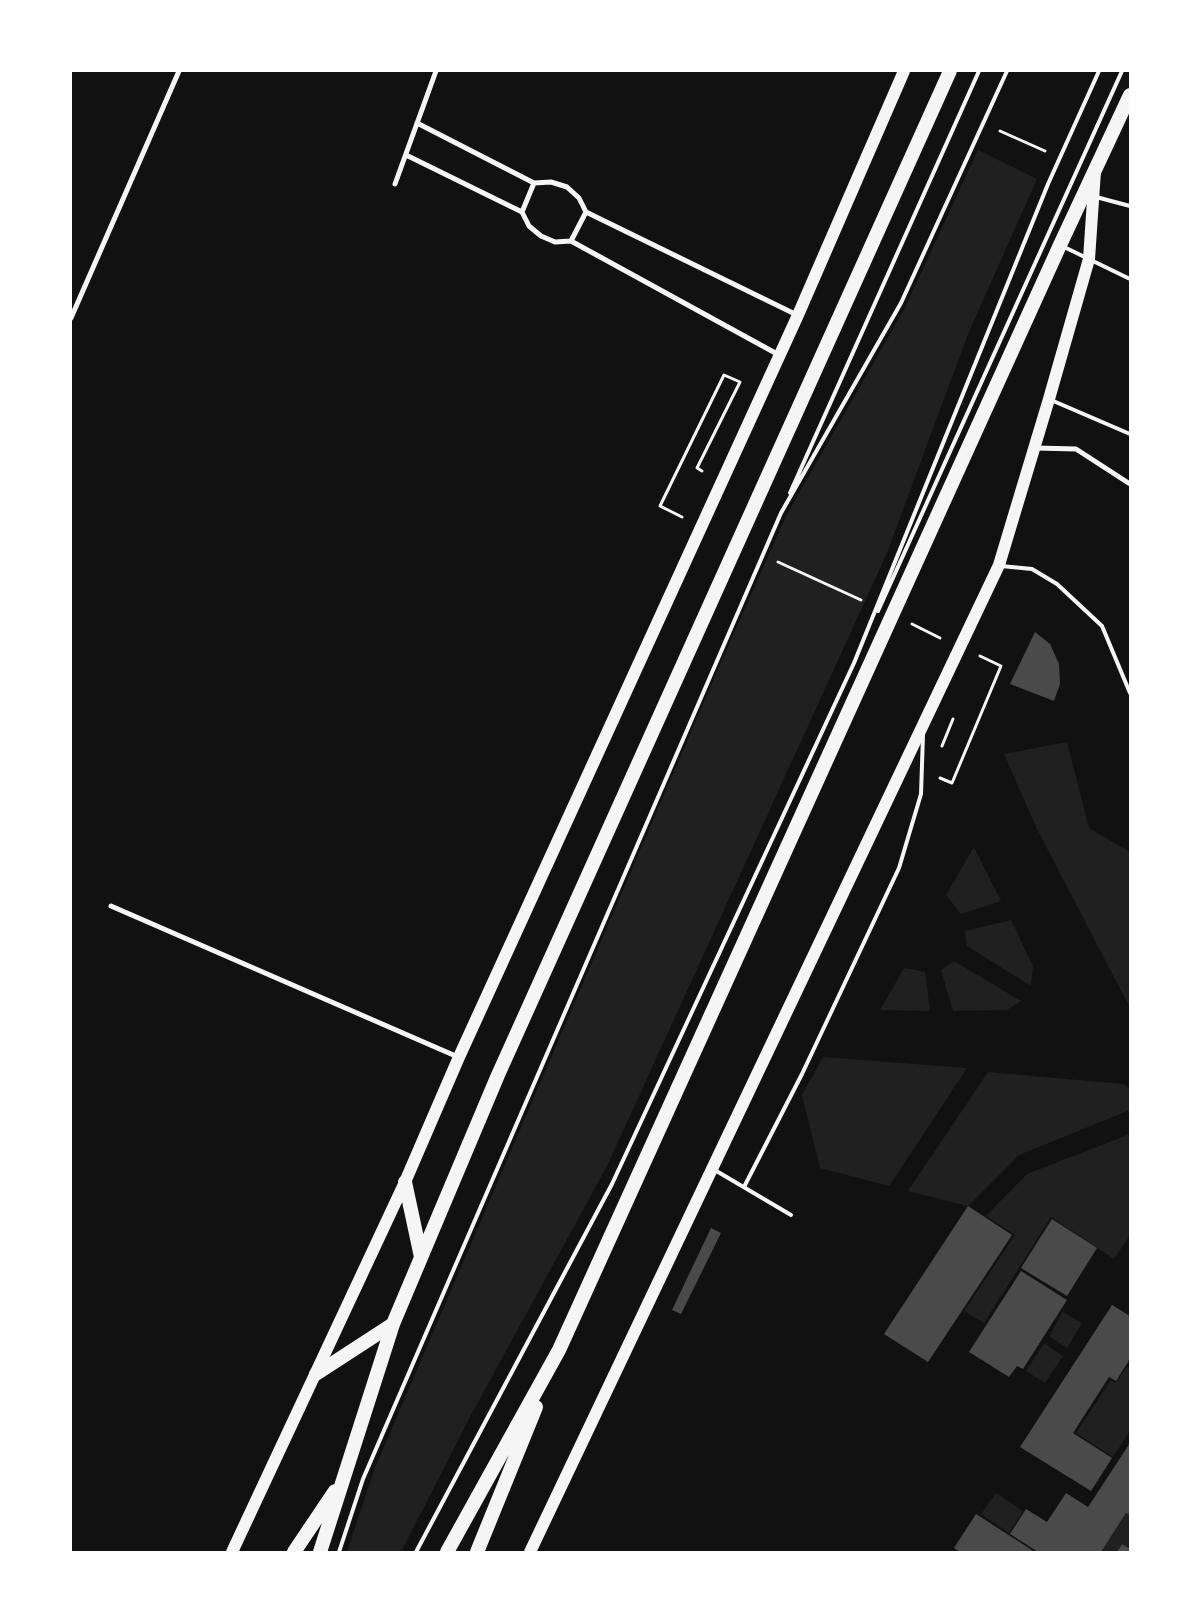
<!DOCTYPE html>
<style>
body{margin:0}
#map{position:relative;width:1201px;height:1623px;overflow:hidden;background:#111;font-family:Raleway,sans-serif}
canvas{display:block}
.frame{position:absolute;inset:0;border:72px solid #fff;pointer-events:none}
</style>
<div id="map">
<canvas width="1201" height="1623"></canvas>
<div class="frame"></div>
</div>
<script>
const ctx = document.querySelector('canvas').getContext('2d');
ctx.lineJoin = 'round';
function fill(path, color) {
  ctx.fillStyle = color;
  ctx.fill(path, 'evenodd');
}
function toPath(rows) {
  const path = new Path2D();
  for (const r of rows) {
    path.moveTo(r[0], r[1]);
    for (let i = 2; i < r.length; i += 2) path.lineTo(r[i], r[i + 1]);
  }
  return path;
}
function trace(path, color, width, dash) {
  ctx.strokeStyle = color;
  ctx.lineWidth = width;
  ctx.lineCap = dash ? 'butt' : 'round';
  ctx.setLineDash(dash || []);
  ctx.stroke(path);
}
fill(toPath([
 [978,150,1037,179,968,334,887,553,607,1166,470,1417,401,1552,347,1552,374,1470,718,669,786,516,905,308],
 [1067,742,1089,828,1130,852,1130,1008,1037,829,1004,754],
 [974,847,1001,901,961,914,946,895],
 [1011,920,1033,966,1031,986,967,946,965,931],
 [954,961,1021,1001,1007,1010,953,1011,941,970],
 [904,968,925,972,930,1011,880,1010],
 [823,1057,967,1068,889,1186,820,1168,802,1095],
 [988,1072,1123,1084,1130,1089,1130,1110,1019,1155,968,1206,908,1191],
 [1130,1134,1130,1235,1114,1259,1051,1217,984,1323,964,1311,1015,1235,986,1216,1027,1174],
 [1063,1312,1082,1323,1067,1348,1049,1336],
 [1044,1343,1063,1356,1045,1383,1026,1371],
 [1127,1367,1130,1369,1130,1431,1113,1457,1076,1433,1111,1380,1115,1383],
 [996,1493,1023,1511,1009,1533,981,1514],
 [1126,1513,1130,1515,1130,1549,1122,1544,1117,1552,1101,1552]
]), '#202020');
fill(toPath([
 [1035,632,1050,644,1059,664,1060,684,1054,701,1010,684],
 [968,1206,1012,1235,928,1362,884,1334],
 [1052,1219,1097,1248,1067,1296,1021,1268],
 [711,1228,721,1233,681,1314,672,1310],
 [1021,1271,1067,1300,1023,1369,1017,1366,1009,1377,969,1352],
 [1112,1305,1130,1316,1130,1359,1116,1381,1109,1377,1073,1433,1112,1458,1091,1491,1020,1447],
 [1130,1443,1130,1515,1126,1513,1101,1552,1038,1552,1010,1534,1026,1509,1047,1522,1066,1493,1088,1507],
 [976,1514,1035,1552,960,1552,954,1548],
 [1122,1544,1130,1549,1130,1552,1117,1552]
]), '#4a4a4a');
trace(toPath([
 [1000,131,1045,151],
 [682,517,660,506,724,375,740,382,697,468,702,471],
 [778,562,861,600],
 [912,624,940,638],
 [942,746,953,719],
 [940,778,952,783,1001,666,980,656]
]), '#f5f5f5', 3);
trace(toPath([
 [1096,197,1130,206],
 [1062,246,1130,279],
 [1051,400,1130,434],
 [790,493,979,71],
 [1001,566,1032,569,1057,584,1102,626,1130,693],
 [878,611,1122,71],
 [713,1169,791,1215],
 [744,1187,802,1074,899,868,921,794,923,735],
 [339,1552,363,1479,781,513,901,303,1007,71],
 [416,1552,612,1184,854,663,1048,184,1099,71]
]), '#f5f5f5', 4);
trace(toPath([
 [417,123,534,183,551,182,567,187,579,198,586,212,797,315],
 [406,155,522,212,529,226,541,236,555,242,571,241,779,355],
 [395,184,436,71],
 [522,212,534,183],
 [571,241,586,212],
 [71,318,179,71],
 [1036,448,1076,449,1130,484],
 [111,906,458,1057]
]), '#f5f5f5', 5);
trace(toPath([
 [232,1552,405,1182,459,1057,798,315,904,71],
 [530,1552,999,565,1049,399,1089,259,1095,171]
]), '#f5f5f5', 12);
trace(toPath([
 [405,1182,421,1257],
 [316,1374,393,1324],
 [294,1552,335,1491],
 [320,1552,393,1324,498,1075,950,71],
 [447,1552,559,1350,1060,245,1130,95],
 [477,1552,536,1407]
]), '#f5f5f5', 14);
</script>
